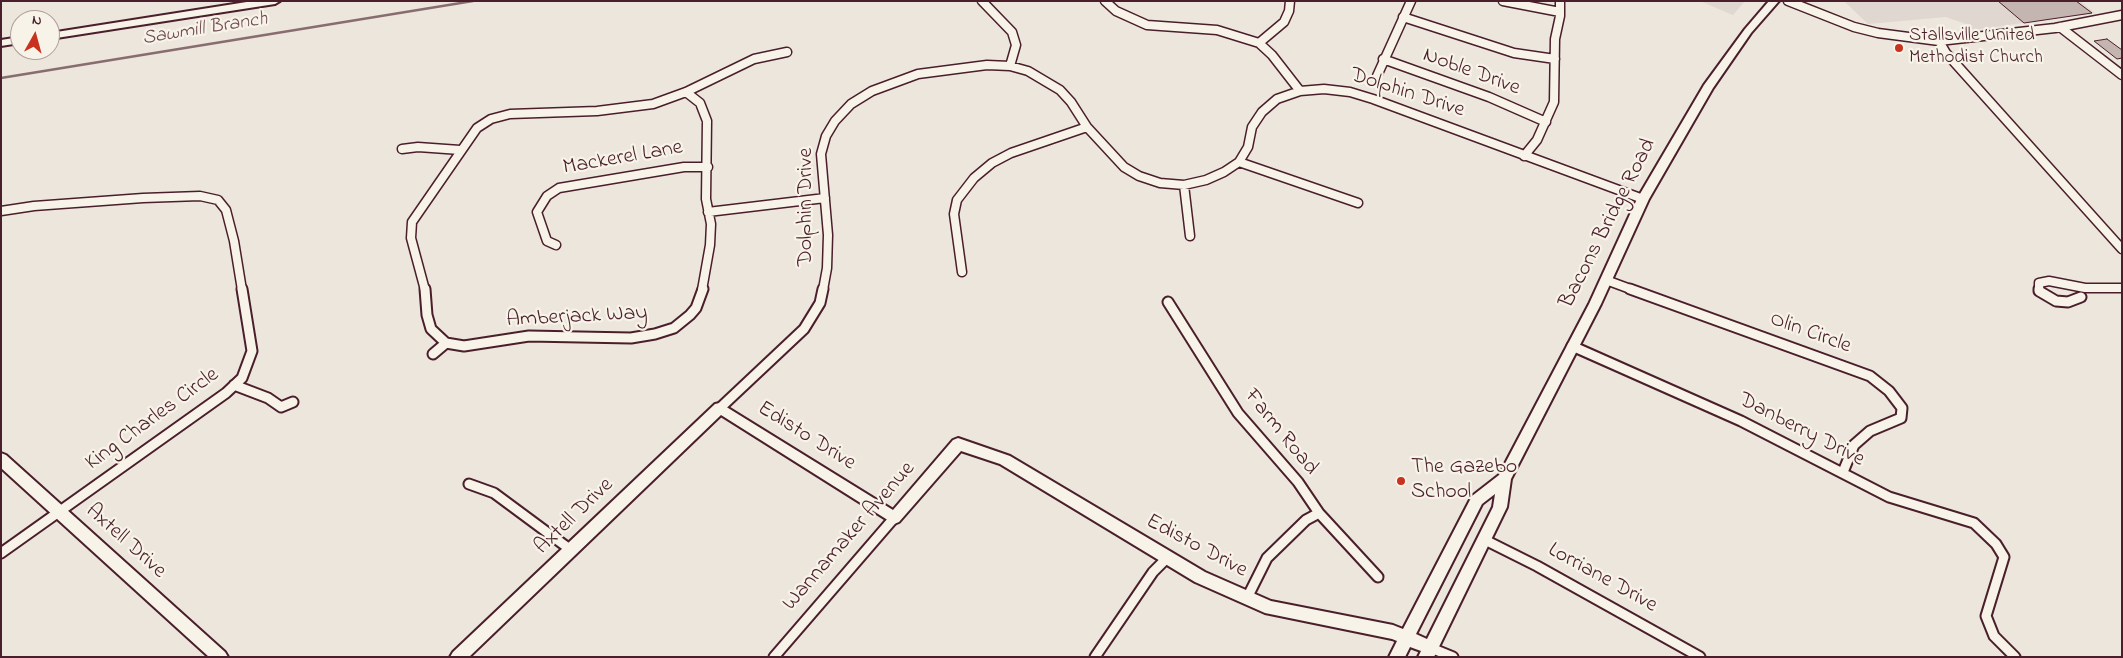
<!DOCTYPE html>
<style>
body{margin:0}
#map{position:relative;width:2123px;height:658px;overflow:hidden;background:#ece6dd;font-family:"Indie Flower",sans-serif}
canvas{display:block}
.frame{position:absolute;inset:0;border:2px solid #4a1f2b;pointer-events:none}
.north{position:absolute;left:10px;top:10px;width:50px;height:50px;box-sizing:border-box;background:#f7f3e8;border:1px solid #b29e9c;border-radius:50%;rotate:7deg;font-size:14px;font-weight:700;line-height:20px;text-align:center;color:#4a1f2b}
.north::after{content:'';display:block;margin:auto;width:18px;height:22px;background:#c8321e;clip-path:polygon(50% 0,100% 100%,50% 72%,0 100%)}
</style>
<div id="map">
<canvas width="2123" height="658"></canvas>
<div class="frame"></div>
<div class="north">N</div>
</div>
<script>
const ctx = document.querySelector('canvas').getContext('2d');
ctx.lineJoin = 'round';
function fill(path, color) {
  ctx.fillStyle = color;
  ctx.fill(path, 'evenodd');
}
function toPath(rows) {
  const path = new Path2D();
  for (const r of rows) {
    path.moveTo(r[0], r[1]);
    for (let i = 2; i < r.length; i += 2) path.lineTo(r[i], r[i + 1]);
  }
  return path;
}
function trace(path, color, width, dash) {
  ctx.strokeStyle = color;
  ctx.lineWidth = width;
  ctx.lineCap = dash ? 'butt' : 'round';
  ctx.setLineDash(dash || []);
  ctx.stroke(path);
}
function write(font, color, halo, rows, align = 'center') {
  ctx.font = font + ' "Indie Flower",sans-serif';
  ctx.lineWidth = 4.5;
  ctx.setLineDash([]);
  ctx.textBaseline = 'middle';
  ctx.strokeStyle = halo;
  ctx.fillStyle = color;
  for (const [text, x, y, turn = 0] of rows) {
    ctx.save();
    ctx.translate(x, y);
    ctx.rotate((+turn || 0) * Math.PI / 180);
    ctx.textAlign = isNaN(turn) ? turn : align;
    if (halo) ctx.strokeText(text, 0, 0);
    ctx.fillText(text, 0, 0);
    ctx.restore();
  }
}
fill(toPath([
 [1700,1,1745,1,1733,15],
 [1844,1,2080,1,2095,13,1973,30,1966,24,1946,17,1868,24]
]), '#e0d7d0');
trace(toPath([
 [1,78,473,1]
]), '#896c6f', 2.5);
const building = toPath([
 [1998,1,2076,1,2092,13,2024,23,1998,1],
 [2107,39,2122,50,2122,58,2117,59,2094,41,2107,39]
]);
fill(building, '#c4b5b0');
trace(building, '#4a1f2b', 1);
const streetFar1 = toPath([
 [982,1,1012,32,1016,45,1010,66],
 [1105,1,1116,11,1147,25,1217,30,1259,43,1272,55,1300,91],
 [1503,1,1560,12],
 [1788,1,1854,27,1878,33,1939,41,2055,28,2122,15],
 [1403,17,1514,53,1555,59],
 [2060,27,2122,75],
 [1939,41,1946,53,2122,249],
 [1259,43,1284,22,1289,11,1290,1],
 [1383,59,1489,97,1546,122],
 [1377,76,1411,1],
 [686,92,700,103,707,121,706,199,711,224,710,245,702,290],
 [686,92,754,59,787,52],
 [402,149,418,147,460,150],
 [1524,156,1537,140,1554,102,1555,39,1560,16,1560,1],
 [1239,162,1358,203],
 [1184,185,1190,236],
 [1,211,34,206,143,198,200,196,218,200,226,210,234,241,242,290],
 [708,212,825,198],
 [556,245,547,241,537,212,547,196,559,188,684,167,708,167],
 [962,272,954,214,957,200,974,178,992,163,1011,153,1087,127],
 [1606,280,1633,290],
 [425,290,411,238,412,222,477,128,491,119,510,114,597,111,653,104,686,92],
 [823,290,827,268,828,235,821,154,826,136,835,121,851,104,872,91,918,74,987,65,1010,66,1028,71,1060,90,1071,102,1087,127,1124,167,1139,176,1160,183,1184,185,1206,180,1224,172,1239,162,1248,147,1252,127,1262,112,1277,99,1300,91,1324,89,1350,92,1373,99,1643,199],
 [2039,290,2039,283,2049,281,2085,288,2122,288]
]);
const street = toPath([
 [425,289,427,315,431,329,446,343,464,346,529,336,631,338,655,334,674,328,690,315,696,308,703,289],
 [1630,289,1870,376,1889,391,1902,408,1901,418,1870,431,1854,445,1843,472],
 [2039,289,2039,291,2056,301,2068,302,2081,297],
 [1168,302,1238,413,1298,482,1319,513,1378,577],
 [1572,346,1741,421,1889,497,1974,523,1996,544,2004,557,1986,616,1994,636,2015,657],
 [433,354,446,343],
 [234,385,268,398,281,407,293,402],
 [720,408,804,329,820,303,823,289],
 [469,484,494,493,571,550],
 [1483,539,1537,566,1700,657],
 [1,553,226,393,242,378,252,351,242,289],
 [1247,598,1267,558,1306,520,1319,513],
 [1431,648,1453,657],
 [774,657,894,518],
 [1095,657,1153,572,1167,558]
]);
const secondary = toPath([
 [1769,1,1779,1,1751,33,1713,88,1649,199,1601,304,1511,479,1507,507,1434,657,1418,657,1421,651,1410,647,1405,657,1389,657,1397,641,1392,639,1265,613,1195,582,1000,464,961,451,899,522,894,524,721,415,469,657,450,657,453,652,715,404,720,403,893,510,953,440,958,438,1010,456,1205,572,1271,601,1393,625,1403,629,1472,496,1499,475,1589,304,1637,199,1704,85,1745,29,1769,1],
 [1495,494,1493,507,1427,639,1416,634,1482,504,1495,494],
 [1,453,6,455,225,652,228,657,209,657,1,468,1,453]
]);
const primary = toPath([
 [253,1,280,1,275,4,50,39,50,33,253,1],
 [20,37,20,43,1,46,1,40,20,37]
]);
trace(streetFar1, '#4a1f2b', 11);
trace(street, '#4a1f2b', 13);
trace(secondary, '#4a1f2b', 4);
trace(primary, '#4a1f2b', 4);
trace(streetFar1, '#f7f3e8', 8);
trace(street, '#f7f3e8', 9);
fill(secondary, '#f7f3e8');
fill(primary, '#f7f3e8');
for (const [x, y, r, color] of [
 [1899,48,5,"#c8321e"],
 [1401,481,5,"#c8321e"]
]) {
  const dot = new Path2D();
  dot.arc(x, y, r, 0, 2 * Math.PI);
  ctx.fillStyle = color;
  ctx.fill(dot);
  trace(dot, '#f7f3e8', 2);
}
write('19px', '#4a1f2b', '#f7f3e8', [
 ["Stallsville United",1909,37],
 ["Methodist Church",1909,59]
], 'left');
write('italic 20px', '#6f4c53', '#f7f3e8', [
 ["Sawmill Branch",205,30,-9]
]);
write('22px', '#4a1f2b', '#f7f3e8', [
 ["Noble Drive",1471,73,20],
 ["Dolphin Drive",1407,94,18],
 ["Mackerel Lane",623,159,-10],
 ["Dolphin Drive",807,207,-90],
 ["Bacons Bridge Road",1609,224,-63],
 ["Amberjack Way",577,318,-3],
 ["Olin Circle",1810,334,20],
 ["King Charles Circle",153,420,-36],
 ["Danberry Drive",1801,431,27],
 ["Farm Road",1280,433,51],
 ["Edisto Drive",806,437,32],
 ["Axtell Drive",575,517,-44],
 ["Wannamaker Avenue",850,537,-49],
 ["Axtell Drive",125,542,42],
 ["Edisto Drive",1196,547,28],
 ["Lorriane Drive",1602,579,29]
]);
write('22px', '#4a1f2b', '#f7f3e8', [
 ["The Gazebo",1411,468],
 ["School",1411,493]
], 'left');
</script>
